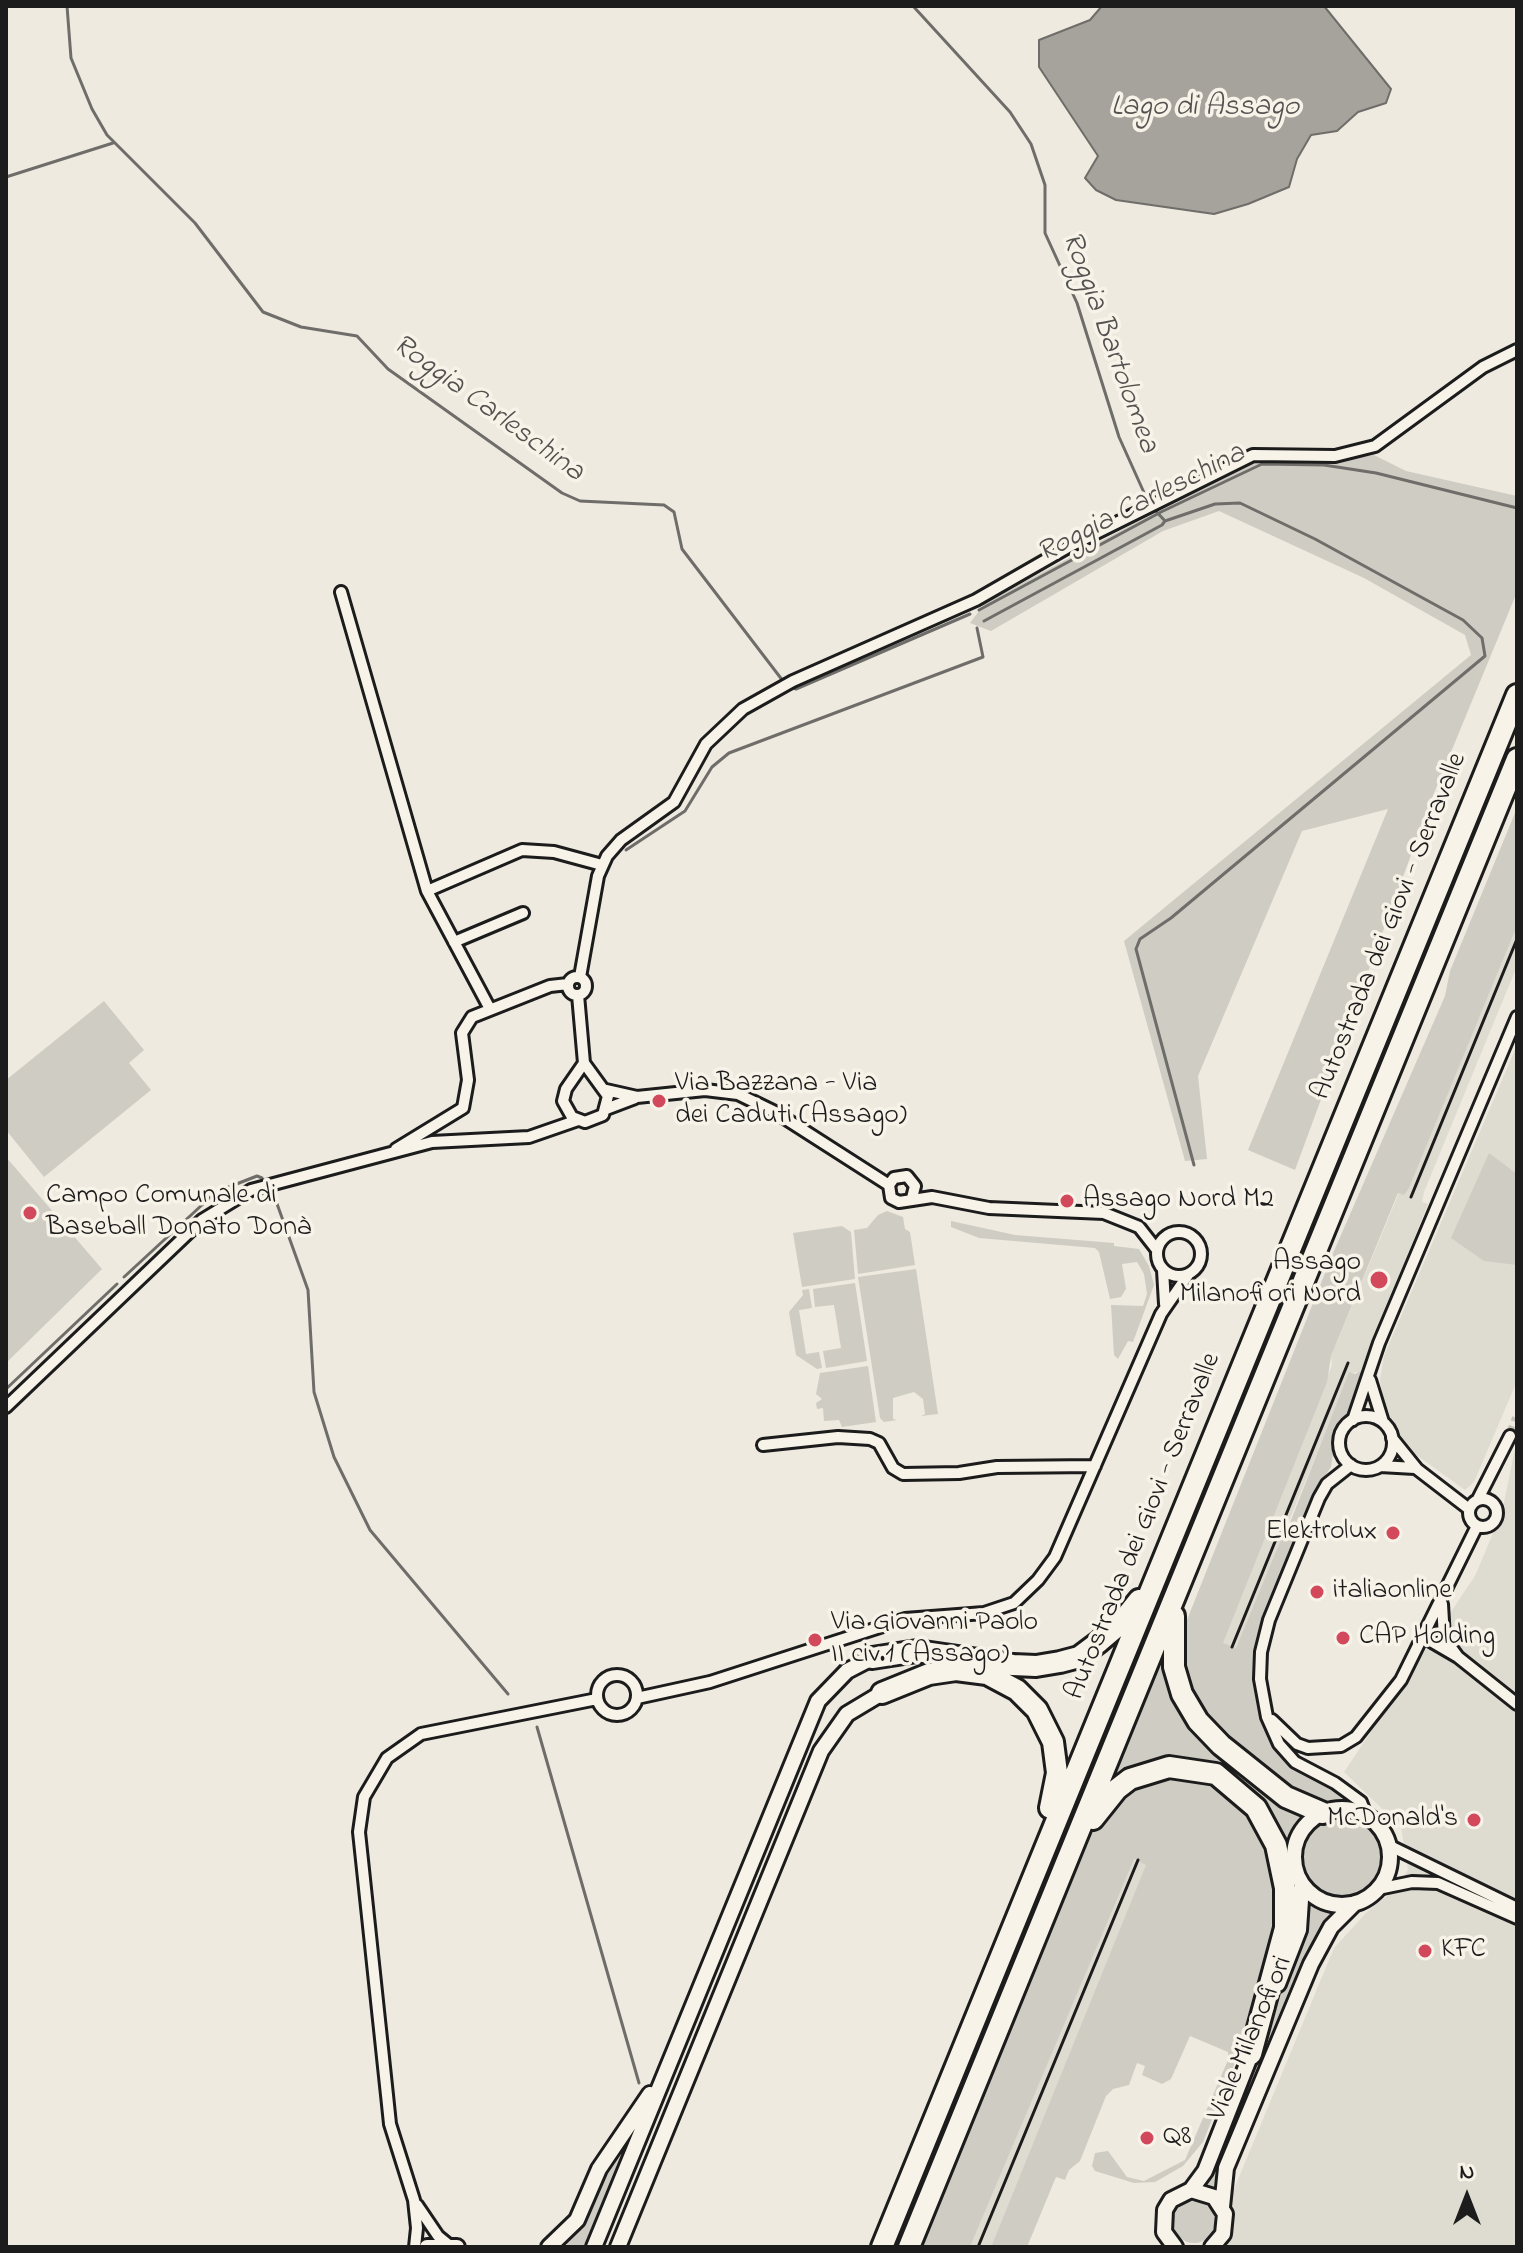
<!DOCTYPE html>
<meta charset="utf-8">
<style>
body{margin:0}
#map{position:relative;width:1523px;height:2253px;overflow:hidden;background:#eeeae0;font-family:"Indie Flower",sans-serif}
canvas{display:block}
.frame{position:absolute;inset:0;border:8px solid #1c1c1c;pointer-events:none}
.north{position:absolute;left:1427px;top:2157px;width:80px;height:80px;-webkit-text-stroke:6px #f7f3e8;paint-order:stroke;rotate:0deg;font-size:22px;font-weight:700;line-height:32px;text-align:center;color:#1c1c1c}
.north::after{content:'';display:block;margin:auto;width:28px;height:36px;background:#1c1c1c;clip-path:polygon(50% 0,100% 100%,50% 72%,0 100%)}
</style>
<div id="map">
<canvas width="1523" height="2253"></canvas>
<div class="frame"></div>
<div class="north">N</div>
</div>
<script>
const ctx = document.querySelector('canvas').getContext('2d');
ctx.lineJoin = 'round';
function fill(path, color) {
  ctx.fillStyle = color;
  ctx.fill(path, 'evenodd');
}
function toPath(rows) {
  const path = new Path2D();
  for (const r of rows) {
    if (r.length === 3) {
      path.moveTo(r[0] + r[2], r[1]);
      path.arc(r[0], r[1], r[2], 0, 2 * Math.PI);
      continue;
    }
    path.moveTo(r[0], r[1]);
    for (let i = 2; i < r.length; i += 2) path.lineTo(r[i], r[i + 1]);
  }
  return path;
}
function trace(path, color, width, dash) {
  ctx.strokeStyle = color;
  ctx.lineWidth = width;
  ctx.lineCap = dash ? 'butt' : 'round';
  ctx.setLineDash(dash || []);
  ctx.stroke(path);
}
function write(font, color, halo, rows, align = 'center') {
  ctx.font = font + ' "Indie Flower",sans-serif';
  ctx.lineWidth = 7;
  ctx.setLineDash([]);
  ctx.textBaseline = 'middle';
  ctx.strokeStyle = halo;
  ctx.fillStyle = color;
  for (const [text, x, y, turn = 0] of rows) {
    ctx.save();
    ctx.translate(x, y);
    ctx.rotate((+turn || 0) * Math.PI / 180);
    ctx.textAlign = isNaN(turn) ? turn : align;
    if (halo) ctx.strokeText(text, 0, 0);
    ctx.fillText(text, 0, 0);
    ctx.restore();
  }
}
fill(toPath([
 [1517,926,1517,966,1424,1192,1422,1202,1428,1204,1360,1372,1350,1373,1236,1649,1222,1643,1332,1365,1331,1356,1399,1193,1409,1187],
 [1517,1045,1517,1381,1474,1482,1465,1490,1404,1446,1383,1402,1380,1379,1384,1356],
 [1517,1439,1517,2247,1210,2247,1334,1948,1367,1912,1393,1891,1408,1870,1401,1827,1344,1772,1475,1576,1502,1512],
 [1133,1859,1147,1864,991,2247,970,2247]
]), '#dedbd1');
fill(toPath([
 [1374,455,1406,471,1517,496,1517,592,1432,798,1295,1170,1248,1150,1388,809,1302,831,1198,1076,1207,1159,1185,1161,1124,941,1471,655,1465,635,1364,578,1219,511,1163,531,991,631,970,623,985,603,1241,466,1275,458,1336,461],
 [1517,808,1517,926,1409,1188,1404,1195,1398,1193,1331,1356,1327,1382,1223,1643,1236,1648,1282,1537,1284,1538,1349,1372,1355,1374,1365,1369,1360,1395,1337,1428,1331,1467,1316,1490,1263,1621,1256,1651,1255,1687,1258,1708,1276,1746,1299,1770,1333,1785,1358,1806,1322,1806,1309,1801,1219,1737,1186,1689,1181,1635,1331,1258,1445,996,1450,971],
 [104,1001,144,1050,129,1063,151,1090,44,1177,6,1130,6,1080],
 [1489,1153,1517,1174,1517,1265,1484,1261,1451,1238],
 [6,1157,102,1269,6,1363],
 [887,1211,903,1217,905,1229,910,1232,915,1265,858,1274,854,1230,867,1228,878,1215],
 [951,1221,1015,1235,1114,1243,1114,1246,1139,1249,1149,1266,1154,1285,1133,1342,1128,1341,1118,1359,1114,1355,1111,1305,1143,1306,1147,1294,1144,1274,1137,1262,1122,1264,1126,1289,1121,1297,1110,1299,1099,1252,1095,1248,979,1238,951,1227],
 [842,1226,851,1232,855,1279,802,1287,793,1233],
 [916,1269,938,1414,921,1416,925,1414,923,1399,914,1392,893,1398,893,1419,897,1420,884,1422,880,1418,858,1277],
 [855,1283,867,1361,826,1368,823,1351,841,1348,834,1305,815,1307,813,1289],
 [809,1289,812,1308,799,1310,806,1354,819,1352,822,1368,817,1369,796,1355,789,1312,803,1295,802,1290],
 [868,1366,876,1422,842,1427,839,1420,824,1421,823,1408,817,1409,816,1403,822,1399,816,1394,820,1373],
 [1161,1661,1165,1661,1180,1701,1307,1812,1297,1824,1288,1846,1287,1856,1296,1890,1282,1848,1218,1771,1112,1782],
 [1176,1772,1230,1789,1269,1843,1281,1895,1274,1965,1203,2142,1183,2166,1155,2182,1134,2183,1095,2171,1092,2166,1095,2153,1108,2151,1127,2177,1144,2181,1185,2160,1228,2060,1228,2052,1190,2036,1171,2079,1162,2084,1142,2075,1145,2066,1137,2063,1129,2085,1113,2089,1106,2096,1080,2161,1069,2170,1065,2180,1056,2177,1027,2247,991,2247,1146,1865,1134,1859,970,2247,921,2247,1098,1819,1126,1787],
 [1341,1857,40],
 [1306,1897,1321,1907,1338,1911,1316,1936,1216,2175,1213,2190,1205,2186,1298,1949],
 [633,2134,585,2247,560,2247,582,2225,607,2171],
 [1194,2222,21]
]), '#cfccc3');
const water = toPath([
 [1102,6,1324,6,1391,89,1386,103,1358,112,1337,131,1311,135,1297,159,1289,187,1248,204,1214,214,1116,200,1096,190,1085,178,1098,156,1039,67,1039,40,1090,20,1102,6]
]);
fill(water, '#a6a39d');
trace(water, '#6f6d69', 2);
trace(toPath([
 [67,6,71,58,92,109,107,135,195,223,263,312,301,327,357,336,388,369,562,493,580,501,664,505,674,512,682,549,783,681],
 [913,6,1010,112,1031,144,1045,185,1045,233,1077,303,1119,437,1146,497],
 [6,177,113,143],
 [1165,521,1215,504,1240,503,1315,539,1463,620,1482,638,1485,656,1171,918,1140,939,1136,949,1194,1165],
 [979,610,1161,512,1262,464,1324,465,1376,473,1517,508],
 [984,621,1162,525,1165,521,1154,509],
 [790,687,796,689,970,614],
 [626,850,685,811,712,767,729,753,983,657,977,628],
 [276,1201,308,1290,314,1392,334,1457,370,1530,508,1694],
 [124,1277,216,1192,257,1176,262,1178],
 [6,1389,117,1284],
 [537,1727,639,2083]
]), '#6f6d69', 3);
trace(toPath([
 [1510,1436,1517,1418]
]), '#c4c1b9', 10, [10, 5]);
const street = toPath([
 [341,592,427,891],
 [454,942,523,913],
 [577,986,9],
 [580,977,598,876,607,856,621,840,674,802,706,744,743,709,793,681,976,600,1070,546,1253,455,1335,456,1375,446,1483,367,1517,350],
 [578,995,584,1063,566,1089,563,1101,572,1117,585,1122,603,1115,608,1096,584,1063],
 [490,1009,427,891,522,850,554,852,602,865],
 [606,1090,637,1097,705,1090,738,1094,775,1112,889,1185],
 [606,1109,635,1098],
 [396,1149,463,1108,468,1080,462,1033,472,1017,550,986,568,984],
 [889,1185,891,1198,899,1202,932,1197,989,1208,1104,1213,1139,1227,1157,1250],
 [889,1185,894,1178,907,1176,915,1186,912,1198],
 [1179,1254,22],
 [1163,1270,1165,1304],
 [1370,1380,1383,1422],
 [6,1407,202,1220,251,1190,432,1142,529,1137,578,1120],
 [1366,1443,27],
 [1353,1420,1379,1343,1517,1017],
 [1392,1438,1417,1469,1469,1509],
 [763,1445,838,1437,870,1439,879,1443,893,1468,903,1474,959,1473,997,1467,1095,1466],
 [1351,1465,1327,1484,1319,1498,1269,1620,1261,1652,1260,1679,1267,1717,1279,1744,1295,1762,1335,1783,1361,1802,1366,1815],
 [1380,1466,1415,1468],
 [1483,1513,14],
 [1478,1499,1510,1436],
 [1442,1604,1444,1638,1458,1657,1517,1704],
 [1422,1636,1458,1657],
 [617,1695,20],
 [637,1698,710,1682,905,1619,984,1613,1014,1603,1038,1580,1055,1557,1161,1314,1188,1275],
 [1272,1720,1297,1744,1308,1748,1341,1746,1356,1737,1401,1680,1477,1526],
 [1388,1845,1517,1908],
 [1378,1889,1412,1882,1438,1883,1517,1918],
 [417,2205,438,2236,449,2245],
 [415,2247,417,2228,414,2200,390,2124,387,2095,359,1832,364,1797,387,1758,421,1734,597,1699]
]);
const secondary = toPath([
 [1342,1857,48],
 [1278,1984,1299,1930,1302,1885],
 [1191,2190,1205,2171,1253,2049],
 [1222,2207,1226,2168,1311,1964,1331,1927,1355,1903],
 [427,2247,457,2247],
 [549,2247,577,2220,599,2169,650,2094],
 [594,2247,818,1701,847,1671,872,1658],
 [618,2247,821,1751,847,1714,882,1693],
 [1175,2247,1164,2232,1165,2210,1171,2200,1191,2190,1214,2197,1225,2214,1223,2234,1212,2247]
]);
const highway = toPath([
 [1174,1616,1174,1667,1182,1694,1198,1721,1221,1745,1286,1797,1323,1813],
 [872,1658,917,1651,1013,1665,1036,1666,1060,1662,1079,1657,1099,1642,1119,1625,1139,1600],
 [882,1693,929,1674,956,1670,987,1674,1017,1690,1037,1710,1053,1742,1057,1773,1050,1808],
 [1093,1819,1117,1789,1130,1779,1169,1767,1216,1774,1256,1808,1276,1845,1285,1888,1285,1928,1251,2054],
 [882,2247,1517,695],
 [909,2247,1517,759]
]);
trace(street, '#1c1c1c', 16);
trace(secondary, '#1c1c1c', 20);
trace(highway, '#1c1c1c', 26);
trace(street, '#f7f3e8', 10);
trace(secondary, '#f7f3e8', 14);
trace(highway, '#f7f3e8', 20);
trace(toPath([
 [1411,1197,1517,939],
 [1232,1647,1348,1363],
 [978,2247,1138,1860]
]), '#1c1c1c', 3);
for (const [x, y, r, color] of [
 [659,1101,8,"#d1495b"],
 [1067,1201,8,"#d1495b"],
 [30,1213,8,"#d1495b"],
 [1379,1280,10,"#d1495b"],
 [1393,1533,8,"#d1495b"],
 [1317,1592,8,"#d1495b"],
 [1343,1638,8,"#d1495b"],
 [815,1640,8,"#d1495b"],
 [1474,1820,8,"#d1495b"],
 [1425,1951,8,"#d1495b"],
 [1147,2138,8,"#d1495b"]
]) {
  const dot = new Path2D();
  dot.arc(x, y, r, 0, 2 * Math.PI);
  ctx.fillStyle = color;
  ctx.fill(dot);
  trace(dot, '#f7f3e8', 3);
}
write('28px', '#1c1c1c', '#f7f3e8', [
 ["Autostrada dei Giovi - Serravalle",1391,927,-68],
 ["Autostrada dei Giovi - Serravalle",1145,1527,-68],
 ["Viale Milanofiori",1252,2039,-67]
]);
write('28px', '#1c1c1c', '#f7f3e8', [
 ["Via Bazzana - Via",675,1085],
 ["dei Caduti (Assago)",675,1117],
 ["Campo Comunale di",46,1197],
 ["Baseball Donato Donà",46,1229],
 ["Assago Nord M2",1083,1201],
 ["Assago",1361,1264,"right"],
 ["Milanofiori Nord",1361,1296,"right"],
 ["Elektrolux",1377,1533,"right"],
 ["italiaonline",1333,1592],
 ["Via Giovanni Paolo",831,1624],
 ["II civ.1 (Assago)",831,1656],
 ["CAP Holding",1359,1638],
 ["McDonald's",1458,1820,"right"],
 ["KFC",1441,1951],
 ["Q8",1163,2138]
], 'left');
write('italic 30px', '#535250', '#f7f3e8', [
 ["Lago di Assago",1205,109],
 ["Roggia Bartolomea",1108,343,70],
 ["Roggia Carleschina",487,410,36],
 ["Roggia Carleschina",1142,505,-27]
]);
</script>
